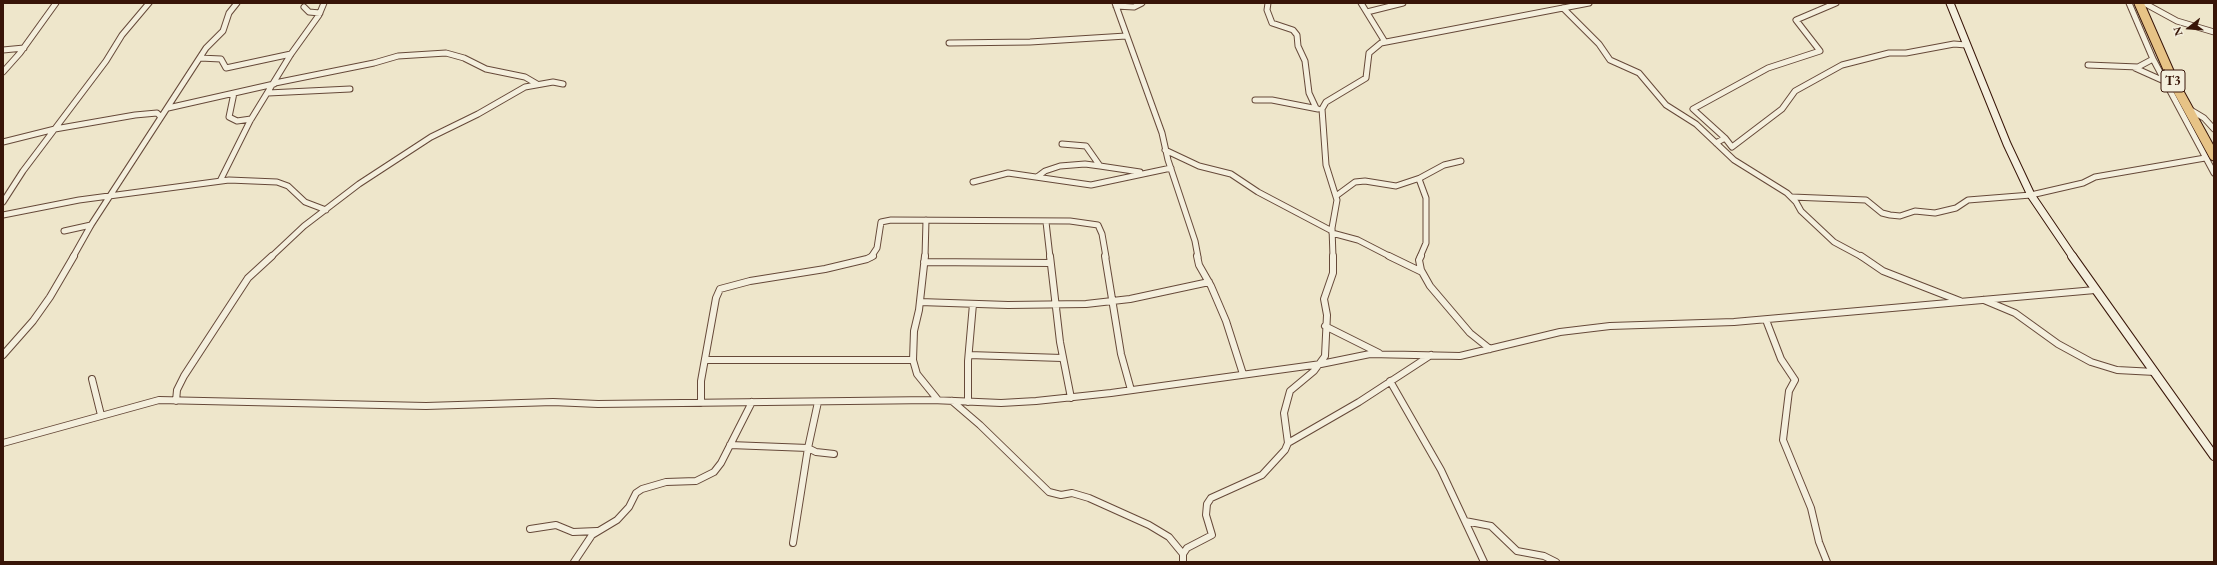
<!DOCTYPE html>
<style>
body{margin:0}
#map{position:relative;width:2217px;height:565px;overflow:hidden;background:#eee6cb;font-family:"EB Garamond",serif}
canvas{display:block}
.frame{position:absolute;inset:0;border:4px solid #381508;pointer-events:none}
.north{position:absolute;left:2169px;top:8px;width:40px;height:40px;-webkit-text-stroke:3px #f4efdd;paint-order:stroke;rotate:253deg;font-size:11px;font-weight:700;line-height:16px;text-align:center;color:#381508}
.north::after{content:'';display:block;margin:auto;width:14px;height:18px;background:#381508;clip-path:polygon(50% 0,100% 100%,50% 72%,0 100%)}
</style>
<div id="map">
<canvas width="2217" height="565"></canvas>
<div class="frame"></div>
<div class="north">N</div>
</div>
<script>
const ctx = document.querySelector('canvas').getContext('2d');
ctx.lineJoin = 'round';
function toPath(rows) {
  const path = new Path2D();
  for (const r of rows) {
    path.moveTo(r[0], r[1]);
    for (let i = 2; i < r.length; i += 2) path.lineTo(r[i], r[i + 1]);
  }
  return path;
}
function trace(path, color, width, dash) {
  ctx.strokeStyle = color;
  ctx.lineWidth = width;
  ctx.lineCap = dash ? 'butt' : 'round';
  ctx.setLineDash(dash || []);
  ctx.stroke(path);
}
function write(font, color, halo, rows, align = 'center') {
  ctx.font = font + ' "EB Garamond",serif';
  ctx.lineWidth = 3.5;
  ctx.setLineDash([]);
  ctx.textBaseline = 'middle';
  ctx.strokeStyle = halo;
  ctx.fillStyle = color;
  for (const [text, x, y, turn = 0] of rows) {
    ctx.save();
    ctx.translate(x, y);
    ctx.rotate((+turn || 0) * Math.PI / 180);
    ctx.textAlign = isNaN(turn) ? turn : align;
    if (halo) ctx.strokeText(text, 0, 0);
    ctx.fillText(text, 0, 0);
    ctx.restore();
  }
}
const streetFar1 = toPath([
 [1115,3,1162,133,1168,160,1195,241,1198,257],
 [1268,3,1267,10,1272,23,1293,30,1297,35,1298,46,1305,61,1309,93,1316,108],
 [1361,3,1385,42],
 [2129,3,2153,59,2214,173],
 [2144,3,2177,21,2214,32],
 [1116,6,1134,7,1142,3],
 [304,7,309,12,320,13],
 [1563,8,1599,44,1610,60,1639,73,1666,105,1696,124,1734,160,1787,193,1796,202,1801,211,1834,242,1862,257],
 [1367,12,1403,3],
 [949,43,1030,42,1126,36],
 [3,50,24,48],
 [200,58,221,59,226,68,291,54],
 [2088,65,2138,67,2153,59],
 [2135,68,2164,81],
 [3,72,20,53,56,3],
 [275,83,374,63,398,56,446,53,464,58,486,69,525,77,537,84],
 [234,93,229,117,237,121,251,119],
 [268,93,350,89],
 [1255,100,1272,100,1318,109],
 [168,108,274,84],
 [2189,109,2204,118,2214,129],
 [1725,138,1693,109,1768,68,1820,51,1796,20,1836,3],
 [3,142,55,129,135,115,157,113,161,117],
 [1716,143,1725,138,1732,147,1782,109,1795,91,1842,65,1889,53,1906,53,1954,44,1966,45],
 [1062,144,1086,146,1100,166,1140,172],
 [1165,150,1199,166,1231,174,1258,192,1332,231],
 [1037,177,1045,171,1060,166,1085,164,1100,166],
 [1419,179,1426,198,1426,243,1420,257],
 [220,181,250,121,291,54,319,15,324,3],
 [973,182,1008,173,1091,185,1171,168],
 [1336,196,1355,182,1365,181,1396,186,1420,178,1444,165,1461,161],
 [1792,197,1866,200,1882,213,1890,215,1900,216,1915,211,1935,213,1956,208,1968,200,2031,195,2083,183,2095,177,2205,158],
 [3,202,23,171,106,61,122,35,149,3],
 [3,215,79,200,229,180,277,182,288,186,305,202,326,210],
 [1046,222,1050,257],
 [64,231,91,225],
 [1332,233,1358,240,1391,257],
 [73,257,91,225,206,48,223,31,229,13,237,3],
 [271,257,304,226,359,184,431,137,478,114,525,87,553,82,563,84],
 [871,257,877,248,881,222,891,220,1070,221,1098,225,1102,234,1106,257],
 [925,257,926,220],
 [1333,257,1332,228,1337,200,1326,165,1322,109,1326,102,1366,78,1369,53,1381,43,1589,3]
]);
const street = toPath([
 [925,256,919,310,914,331,913,360,917,374,938,400],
 [1050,256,1060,342,1071,398],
 [1105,256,1121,354,1131,390],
 [1197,256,1199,265,1211,286,1226,321,1243,374],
 [1389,256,1422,272],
 [1421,256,1419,260,1421,270,1430,286,1470,333,1490,349],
 [1861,256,1883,271,1960,301],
 [924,262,1050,263],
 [1984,300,2015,313,2058,344,2091,362,2117,370,2155,372],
 [920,302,1008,305,1086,304,1130,299,1209,282],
 [1766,320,1781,359,1795,380,1789,391,1783,440,1811,508,1819,542,1827,562],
 [1325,326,1379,353],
 [3,355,33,321,50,297,74,256],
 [969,355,1062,358],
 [705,360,913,360],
 [92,379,101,415],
 [1390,381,1441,470,1484,562],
 [176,401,177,390,184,376,248,278,272,256],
 [952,401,980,425,1049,492,1061,495,1072,493,1089,498,1149,525,1169,537,1183,554],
 [968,402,968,361,973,304],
 [701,403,701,381,716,298,720,289,750,281,825,269,867,259,873,256],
 [3,443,159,400,426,406,553,402,598,404,932,400,1001,403,1036,401,1111,393,1321,364,1370,354,1460,356,1560,332,1610,326,1734,322,2095,290],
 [1288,443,1359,402,1431,355],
 [730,445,808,448,816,452,834,454],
 [1465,521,1491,526,1517,551,1544,556,1556,562],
 [530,529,556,525,573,532,597,531],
 [793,543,808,448,818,402],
 [574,562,592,535,617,520,629,507,636,493,642,489,666,482,696,481,714,472,721,463,752,402],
 [1183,562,1183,554,1187,548,1212,535,1206,515,1207,504,1211,498,1262,475,1285,450,1288,443,1284,413,1290,391,1314,371,1325,356,1327,315,1324,299,1333,273,1333,256]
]);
const secondaryFar1 = toPath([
 [1950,3,2007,144,2031,195,2073,257]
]);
const secondary = toPath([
 [2072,256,2214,456]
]);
const highway = toPath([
 [2139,3,2175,85,2214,156]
]);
trace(streetFar1, '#664939', 7);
trace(street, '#664939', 8);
trace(secondaryFar1, '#381508', 9);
trace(secondary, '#381508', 10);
trace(highway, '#381508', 11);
trace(streetFar1, '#f4efdd', 5);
trace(street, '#f4efdd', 6);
trace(secondaryFar1, '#f4efdd', 7);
trace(secondary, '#f4efdd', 8);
trace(highway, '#e7c386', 9);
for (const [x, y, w] of [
 [2173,81,24]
]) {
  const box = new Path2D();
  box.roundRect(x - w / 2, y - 11, w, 22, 3);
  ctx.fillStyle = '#f4efdd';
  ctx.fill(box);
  trace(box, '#381508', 1);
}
write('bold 13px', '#381508', null, [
 ["T3",2173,81]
]);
</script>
